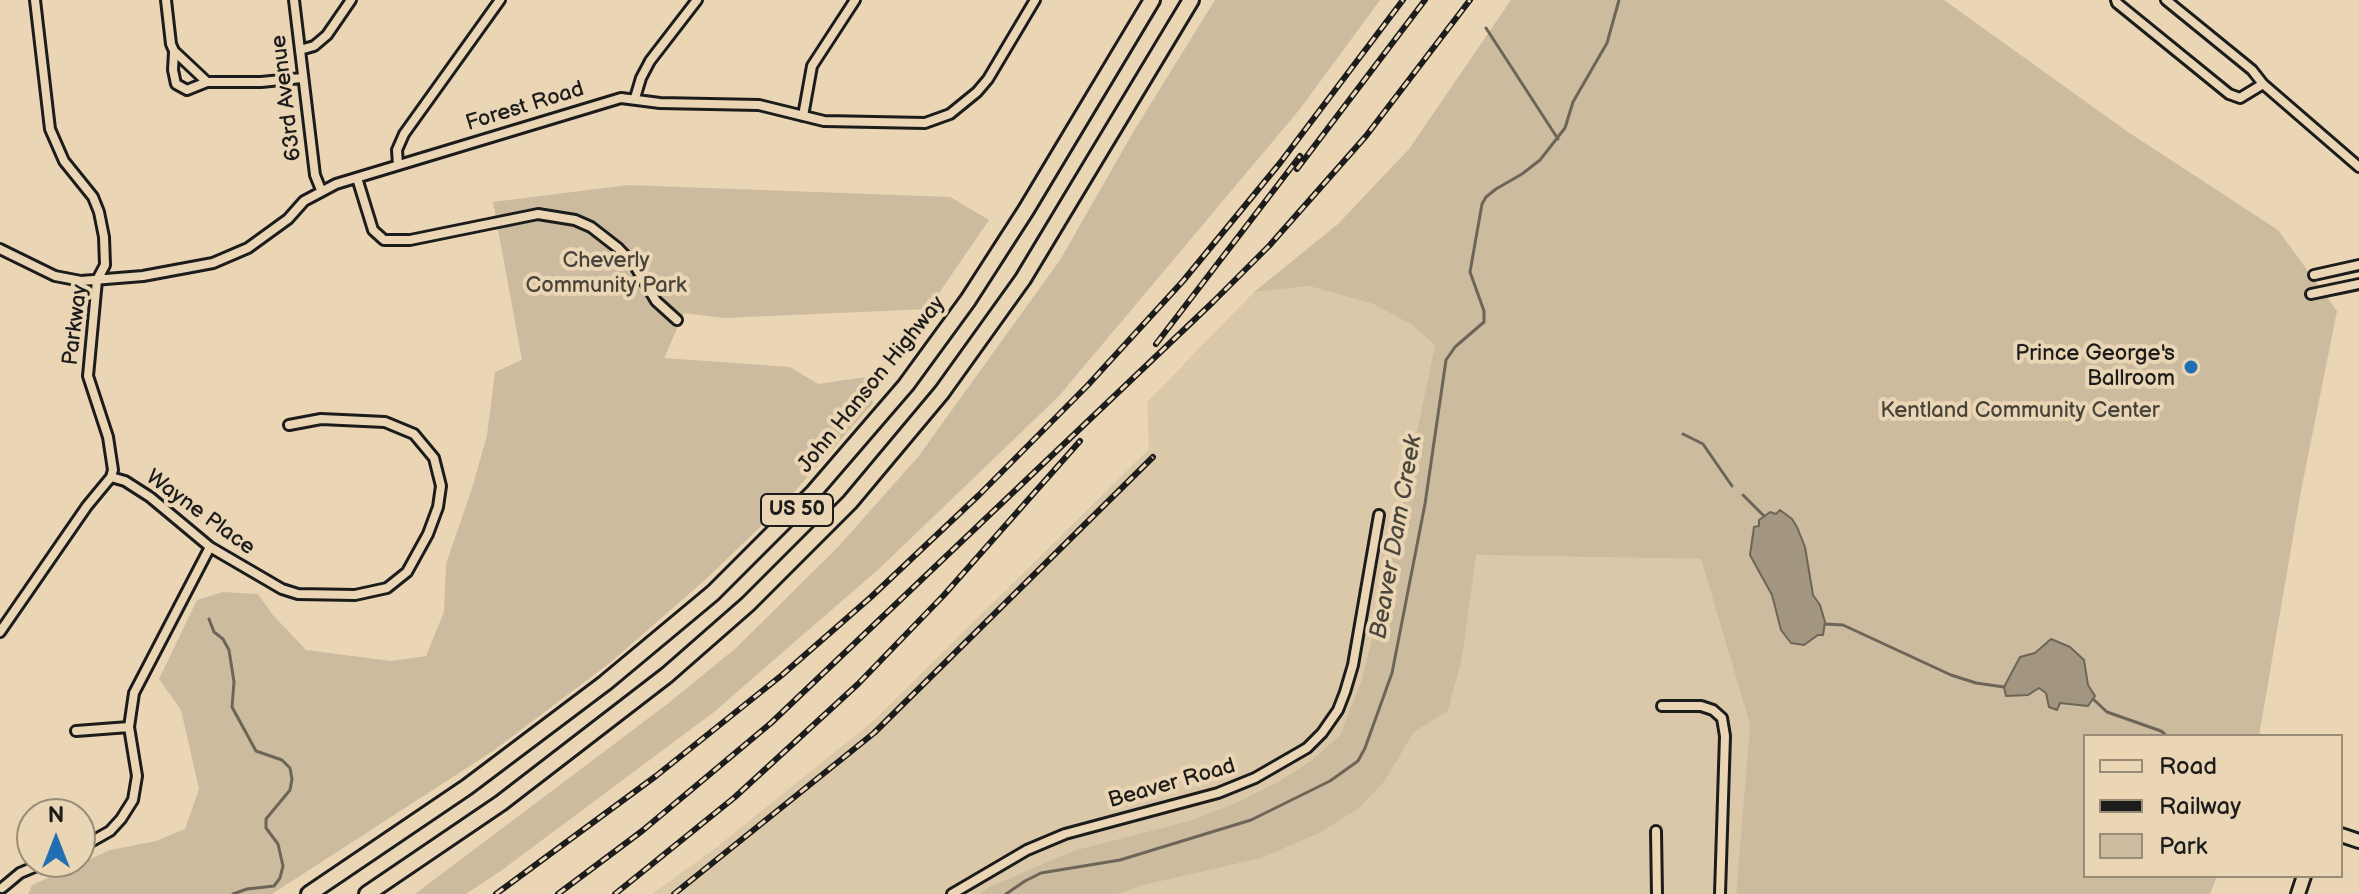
<!DOCTYPE html>
<style>
body{margin:0}
#map{position:relative;width:2359px;height:894px;overflow:hidden;background:#ead6b4;font-family:"Balsamiq Sans",sans-serif}
canvas{display:block}
.legend{position:absolute;left:2083px;top:734px;width:260px;height:144px;box-sizing:border-box;background:#ead6b4;border:2px solid #988c77;margin:0;padding:10px 14px;list-style:none;font-size:24px;color:#1c1c1c}
.legend li{display:flex;align-items:center;gap:16px;height:40px}
.legend b{width:40px;border:2px solid #988c77}
.north{position:absolute;left:16px;top:798px;width:80px;height:80px;box-sizing:border-box;background:#ead6b4;border:2px solid #988c77;border-radius:50%;rotate:0deg;font-size:22px;font-weight:700;line-height:32px;text-align:center;color:#1c1c1c}
.north::after{content:'';display:block;margin:auto;width:28px;height:36px;background:#1f6fb2;clip-path:polygon(50% 0,100% 100%,50% 72%,0 100%)}
</style>
<div id="map">
<canvas width="2359" height="894"></canvas>
<ul class="legend">
<li><b style="height:10px;background:#ead6b4"></b>Road</li>
<li><b style="height:10px;background:#1c1c1c"></b>Railway</li>
<li><b style="height:22px;background:#ccbb9e"></b>Park</li>
</ul>
<div class="north">N</div>
</div>
<script>
const ctx = document.querySelector('canvas').getContext('2d');
ctx.lineJoin = 'round';
function fill(path, color) {
  ctx.fillStyle = color;
  ctx.fill(path, 'evenodd');
}
function toPath(rows) {
  const path = new Path2D();
  for (const r of rows) {
    path.moveTo(r[0], r[1]);
    for (let i = 2; i < r.length; i += 2) path.lineTo(r[i], r[i + 1]);
  }
  return path;
}
function trace(path, color, width, dash) {
  ctx.strokeStyle = color;
  ctx.lineWidth = width;
  ctx.lineCap = dash ? 'butt' : 'round';
  ctx.setLineDash(dash || []);
  ctx.stroke(path);
}
function write(font, color, halo, rows, align = 'center') {
  ctx.font = font + ' "Balsamiq Sans",sans-serif';
  ctx.lineWidth = 8;
  ctx.setLineDash([]);
  ctx.textBaseline = 'middle';
  ctx.strokeStyle = halo;
  ctx.fillStyle = color;
  for (const [text, x, y, turn = 0] of rows) {
    ctx.save();
    ctx.translate(x, y);
    ctx.rotate((+turn || 0) * Math.PI / 180);
    ctx.textAlign = isNaN(turn) ? turn : align;
    if (halo) ctx.strokeText(text, 0, 0);
    ctx.fillText(text, 0, 0);
    ctx.restore();
  }
}
fill(toPath([
 [1309,286,1373,304,1412,325,1435,345,1385,585,1362,679,1340,735,1312,760,1278,782,1236,803,1189,821,1080,849,987,888,980,894,652,894,713,850,872,722,1149,449,1147,402,1254,292],
 [1475,555,1701,559,1750,725,1736,894,1118,894,1140,886,1261,858,1320,833,1359,808,1384,782,1414,732,1448,711,1462,658]
]), '#dbc8a9');
fill(toPath([
 [1215,0,1380,0,1300,109,1059,396,881,567,714,712,502,870,466,894,415,894,666,705,736,648,838,547,918,457,1060,260,1135,129],
 [1511,0,1944,0,2128,132,2278,230,2337,311,2300,496,2259,736,2085,736,2085,876,2217,876,2210,894,1736,894,1750,725,1701,559,1476,555,1462,658,1448,711,1414,732,1384,782,1359,808,1320,833,1261,858,1140,886,1118,894,980,894,987,888,1076,850,1189,821,1236,803,1278,782,1312,760,1340,735,1362,679,1385,585,1435,345,1412,325,1373,304,1309,286,1254,292,1338,224,1409,149],
 [628,185,950,197,989,220,928,309,724,318,684,313,664,358,790,367,818,384,866,377,873,403,781,507,706,579,611,662,493,751,272,894,28,894,32,885,110,850,156,841,185,829,199,789,181,710,159,679,197,600,223,592,258,594,272,614,306,650,391,661,426,656,444,612,446,564,473,485,487,435,495,372,522,360,493,202]
]), '#ccbb9e');
const water = toPath([
 [1780,510,1792,519,1797,527,1805,547,1813,595,1820,605,1825,622,1823,635,1818,635,1804,645,1791,643,1781,630,1772,595,1750,555,1754,527,1759,526,1759,520,1770,512,1776,514,1780,510],
 [2051,639,2070,647,2084,660,2088,685,2095,696,2088,706,2060,703,2057,710,2049,707,2046,693,2039,688,2028,695,2006,696,2004,687,2020,657,2035,653,2051,639]
]);
fill(water, '#a39680');
trace(water, '#6d6558', 2);
trace(toPath([
 [1486,28,1558,139],
 [1683,434,1703,444,1732,486],
 [1743,495,1764,516],
 [209,619,214,632,223,639,229,650,234,682,232,707,256,751,282,760,290,768,292,779,290,790,266,819,266,828,278,844,283,866,280,878,274,886,247,889,233,894],
 [1825,624,1843,625,1951,675,1976,683,2004,687],
 [2093,699,2107,712,2161,731,2167,736],
 [1006,894,1025,881,1041,873,1120,860,1251,820,1330,781,1358,761,1365,748,1392,673,1425,504,1446,360,1455,347,1484,322,1484,311,1470,272,1482,204,1486,197,1496,189,1522,174,1540,160,1565,128,1573,102,1607,43,1619,0]
]), '#6d6558', 3);
const street = toPath([
 [166,0,171,44,174,51,207,82,261,82,302,78],
 [294,0,315,175,321,190],
 [2116,0,2117,3,2229,94,2240,98,2263,84,2252,70,2166,0],
 [300,50,314,46,327,35,351,0],
 [174,52,173,70,176,84,187,90,207,82],
 [2263,84,2359,167],
 [635,98,641,78,650,61,697,0],
 [803,116,812,66,855,0],
 [398,165,397,150,404,134,500,0],
 [357,178,373,230,384,240,410,240,538,214,575,220,591,227,618,248,635,266,656,301,677,320],
 [0,249,55,276,81,281,143,276,213,263,248,248,288,219,304,201,336,184,621,98,660,103,759,105,824,121,925,123,950,114,977,92,988,79,1035,0],
 [2314,275,2359,265],
 [2311,294,2359,284],
 [111,477,125,481,150,497,210,547,282,589,298,594,355,595,387,588,407,572,428,534,438,507,441,486,434,458,414,434,385,422,321,419,289,425],
 [0,632,87,506,111,477,113,470,108,437,88,376,97,280,105,265,104,237,99,212,93,197,64,161,50,129,35,0],
 [1662,706,1701,706,1713,710,1722,718,1725,736,1720,894],
 [76,731,129,727],
 [1656,831,1657,894],
 [80,848,110,831,121,819,133,800,137,776,129,727,134,693,210,547],
 [2,888,20,873,46,862],
 [952,894,1027,850,1065,834,1218,793,1255,778,1307,748,1322,733,1338,710,1345,692,1353,665,1379,515]
]);
const secondary = toPath([
 [2341,835,2359,841],
 [2298,894,2304,876]
]);
const highway = toPath([
 [309,894,467,787,605,683,713,593,813,493,906,385,968,300,1026,210,1152,0],
 [367,894,501,803,667,675,748,604,850,502,942,392,1023,279,1191,0]
]);
trace(street, '#1c1c1c', 14);
trace(secondary, '#1c1c1c', 18);
trace(highway, '#1c1c1c', 20);
trace(street, '#ead6b4', 8);
trace(secondary, '#ead6b4', 12);
trace(highway, '#ead6b4', 14);
const rail = toPath([
 [1297,169,1425,0],
 [1156,344,1300,156],
 [496,894,656,776,782,675,871,597,979,495,1088,385,1183,281,1280,163,1403,0],
 [558,894,642,831,771,723,1213,302,1269,246,1366,136,1470,0],
 [615,894,735,797,858,684,944,595,1080,441],
 [674,894,874,733,1153,457]
]);
trace(rail, '#1c1c1c', 6);
trace(rail, '#ead6b4', 3, [9]);
for (const [x, y, r, color] of [
 [2191,367,8,"#1f6fb2"]
]) {
  const dot = new Path2D();
  dot.arc(x, y, r, 0, 2 * Math.PI);
  ctx.fillStyle = color;
  ctx.fill(dot);
  trace(dot, '#ead6b4', 3);
}
for (const [x, y, w] of [
 [797,510,72]
]) {
  const box = new Path2D();
  box.roundRect(x - w / 2, y - 16, w, 32, 6);
  ctx.fillStyle = '#ead6b4';
  ctx.fill(box);
  trace(box, '#1c1c1c', 2);
}
write('bold 20px', '#1c1c1c', null, [
 ["US 50",797,510]
]);
write('22px', '#1c1c1c', '#ead6b4', [
 ["63rd Avenue",287,98,-97],
 ["Forest Road",525,107,-17],
 ["Parkway",76,325,-83],
 ["John Hanson Highway",872,385,-51],
 ["Wayne Place",200,513,36],
 ["Beaver Road",1172,784,-16]
]);
write('22px', '#48443c', '#ead6b4', [
 ["Cheverly",606,261],
 ["Community Park",606,286],
 ["Kentland Community Center",2020,411]
]);
write('22px', '#1c1c1c', '#ead6b4', [
 ["Prince George's",2175,354],
 ["Ballroom",2175,379]
], 'right');
write('italic 24px', '#4b473f', '#ead6b4', [
 ["Beaver Dam Creek",1397,537,-80]
]);
</script>
